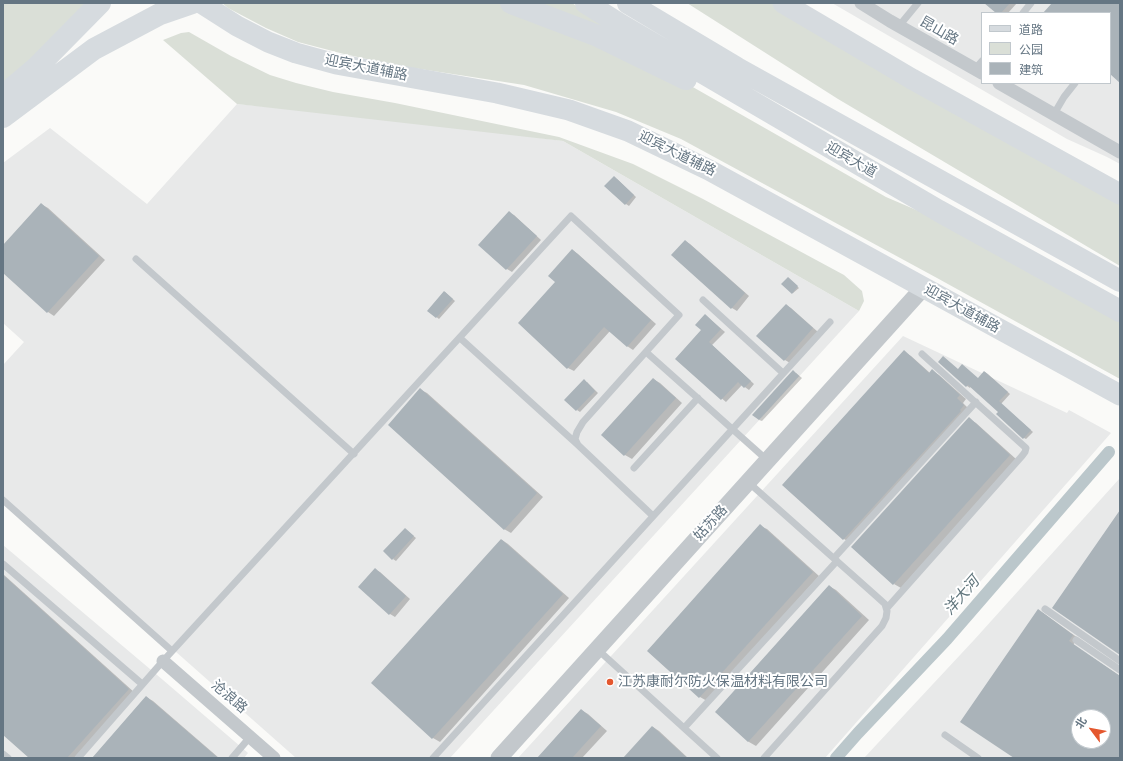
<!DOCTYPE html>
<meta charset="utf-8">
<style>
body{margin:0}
#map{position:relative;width:1123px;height:761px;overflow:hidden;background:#fafaf8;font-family:"Fira Sans","Noto Sans SC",sans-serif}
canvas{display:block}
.frame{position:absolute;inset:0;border:4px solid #657683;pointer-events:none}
.legend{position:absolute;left:981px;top:12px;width:130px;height:72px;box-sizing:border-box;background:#fff;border:1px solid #c1c8cd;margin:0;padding:5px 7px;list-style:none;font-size:12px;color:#657683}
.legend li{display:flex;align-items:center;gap:8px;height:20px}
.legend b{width:20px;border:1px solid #c1c8cd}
.north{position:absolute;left:1071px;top:709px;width:40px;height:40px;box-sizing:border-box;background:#fff;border:1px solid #c1c8cd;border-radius:50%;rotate:302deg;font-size:11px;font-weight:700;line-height:16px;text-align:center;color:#657683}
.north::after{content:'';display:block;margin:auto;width:14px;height:18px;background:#e4572e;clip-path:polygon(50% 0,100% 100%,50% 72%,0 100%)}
</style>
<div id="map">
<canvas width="1123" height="761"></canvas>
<div class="frame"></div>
<ul class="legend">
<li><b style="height:5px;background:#d6dbdf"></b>道路</li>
<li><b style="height:11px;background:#dadfd7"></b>公园</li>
<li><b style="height:11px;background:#aab3b9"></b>建筑</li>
</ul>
<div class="north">北</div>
</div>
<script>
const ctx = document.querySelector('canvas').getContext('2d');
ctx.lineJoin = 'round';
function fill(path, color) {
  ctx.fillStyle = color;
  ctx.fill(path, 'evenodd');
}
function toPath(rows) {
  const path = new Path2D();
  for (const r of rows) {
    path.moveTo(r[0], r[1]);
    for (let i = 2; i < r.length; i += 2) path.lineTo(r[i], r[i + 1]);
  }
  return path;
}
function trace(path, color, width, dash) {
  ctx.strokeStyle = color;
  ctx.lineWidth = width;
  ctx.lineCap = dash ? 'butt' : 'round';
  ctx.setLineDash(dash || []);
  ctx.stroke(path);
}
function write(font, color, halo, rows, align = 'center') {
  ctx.font = font + ' "Fira Sans","Noto Sans SC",sans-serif';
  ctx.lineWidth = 4;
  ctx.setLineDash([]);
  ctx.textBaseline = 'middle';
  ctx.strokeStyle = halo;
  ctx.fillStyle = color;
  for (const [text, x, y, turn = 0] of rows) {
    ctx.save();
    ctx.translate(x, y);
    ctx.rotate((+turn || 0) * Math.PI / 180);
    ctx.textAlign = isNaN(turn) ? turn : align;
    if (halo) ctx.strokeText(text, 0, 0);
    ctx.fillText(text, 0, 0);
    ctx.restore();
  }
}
fill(toPath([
 [832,3,1120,3,1120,164,1107,157,1067,139],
 [982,13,1110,13,1110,83,982,83],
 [237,104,391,118,563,141,859,311,450,758,296,758,3,499,3,365,24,342,3,323,3,163,50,128,147,204],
 [903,336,1067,413,1069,410,1111,433,825,758,518,758],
 [1120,478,1120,758,864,758,974,640],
 [1079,717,1103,717,1103,741,1079,741],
 [3,545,163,680,248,753,244,758,3,758]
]), '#e8e9e9');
fill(toPath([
 [3,3,92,3,3,90],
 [222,3,572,3,617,33,684,82,886,197,935,218,1120,320,1120,379,937,278,681,139,616,112,524,85,394,65,344,54,298,42,266,28,228,8],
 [687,3,772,3,915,88,1120,201,1120,266,838,99],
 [189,32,231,56,270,75,296,83,333,92,395,103,559,137,633,164,703,199,844,275,862,291,864,301,859,311,563,141,237,104,163,40,181,33]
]), '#dadfd7');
fill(toPath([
 [986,3,1017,3,1008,13,997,13],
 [617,179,636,197,629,206,626,204],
 [41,204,48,208,105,260,54,316,48,312,3,272,3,246],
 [509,213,514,215,541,240,512,272,507,269,480,245],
 [685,241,690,244,749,296,737,311,732,308],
 [572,250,578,254,656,324,633,350,627,346,610,331,574,371,568,368,556,282],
 [789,279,799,288,793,293,792,293],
 [445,292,455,301,439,319,429,311],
 [786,305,791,308,818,332,790,363,785,360],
 [705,315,725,332,712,345,754,384,749,390,742,385,726,402,676,359,702,330],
 [904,352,911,356,930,373,932,371,939,375,966,399,963,403,970,410,851,543,844,539,784,485],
 [939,362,978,379,985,372,988,374,1010,394,1001,404,1033,432,1026,439,1024,438,999,412,971,386,970,388,967,386],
 [796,373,802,378,762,421,759,420],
 [653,379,660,383,682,403,632,459,625,455,603,435],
 [587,382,598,393,580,412,577,410],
 [421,390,427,393,543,497,511,533,504,529],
 [969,419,976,423,1016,459,901,588,894,584],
 [760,526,767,529,819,576,707,701,700,697,648,651],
 [405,529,416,538,396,561,393,559],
 [502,540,508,544,569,598,440,742,433,738,372,683],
 [375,570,380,572,410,599,395,617,390,614,360,587],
 [3,574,135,693,77,758,30,758,3,734],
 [829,586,836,590,869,620,756,746,749,742,716,712],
 [1043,613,1078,638,1073,645,1120,676,1120,758,1016,758],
 [1079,717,1103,717,1103,741,1079,741],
 [146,697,153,701,219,758,93,758],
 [581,710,588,714,607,731,582,758,538,758],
 [653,727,659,731,688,758,625,758]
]), '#0003');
trace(toPath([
 [836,758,858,733,947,639,1109,452]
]), '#bbc7cb', 12);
fill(toPath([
 [984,3,1010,3,1001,13,996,13],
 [1052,3,1120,3,1120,83,1110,74,1110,13,1043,13],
 [614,176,634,195,625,205,604,186],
 [41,203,99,256,47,313,3,273,3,245],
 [509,211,537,236,506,270,478,245],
 [685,240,745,293,731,309,671,255],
 [572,249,651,320,627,347,604,327,567,369,518,323,555,282,548,276],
 [788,277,798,286,792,294,781,284],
 [444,291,453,299,436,318,427,311],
 [786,304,813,328,784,361,756,336],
 [705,314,721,329,709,342,751,381,744,388,738,382,721,400,675,359,701,330,695,325],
 [904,350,929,373,932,369,960,395,957,398,964,405,960,410,961,411,843,540,782,485],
 [943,356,958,369,962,364,978,378,984,371,1008,392,999,401,1031,430,1023,439,996,414,998,412,968,385,966,387,938,362],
 [793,370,799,376,759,420,752,415],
 [653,378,676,398,624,456,601,435],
 [584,379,595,391,576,411,564,400],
 [420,388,537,493,504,530,388,425],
 [969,417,1010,455,893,585,851,547],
 [1120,510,1120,655,1052,608],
 [760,524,813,572,699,698,647,651],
 [405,528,414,536,392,560,383,551],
 [501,539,563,594,432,739,371,683],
 [375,568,406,596,389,615,358,587],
 [3,575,129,689,67,758,29,758,3,735],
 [829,585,862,616,748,742,715,712],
 [1038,609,1073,635,1069,641,1120,676,1120,758,1014,758,960,722],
 [1079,717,1103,717,1103,741,1079,741],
 [146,696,218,758,92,758],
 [581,709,601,726,572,758,537,758],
 [652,726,687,758,623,758]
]), '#aab3b9');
trace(toPath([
 [1023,13,1031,3],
 [899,26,918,3],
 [975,69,982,61],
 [1054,114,1064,97,1075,83],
 [136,259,354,454],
 [703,300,783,373],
 [460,338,578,445],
 [646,352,767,460],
 [634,468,698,398],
 [748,482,875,595,885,604,887,611,886,618,882,626,764,758],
 [3,500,172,651],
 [834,558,976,402],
 [3,564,142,684],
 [887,608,1022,456,1025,452,1026,448,922,354],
 [1045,609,1120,661],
 [1076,640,1120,670],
 [597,649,717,758],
 [684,728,837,561],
 [945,735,978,758],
 [3,754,8,758],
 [78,758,163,661,571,216,679,315,583,422,577,432,575,439,578,445,653,516],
 [232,758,250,737],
 [433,758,830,322]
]), '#c3c8cc', 7);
trace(toPath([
 [861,3,890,21,982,73],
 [999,83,1120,152],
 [163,661,274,758]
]), '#c3c8cc', 13);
trace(toPath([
 [499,758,923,288]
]), '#c3c8cc', 17);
trace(toPath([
 [201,3,237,26,268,42,296,53,336,64,497,93,569,110,628,131,709,170,1120,395],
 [783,3,912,79,1120,194]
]), '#d6dbdf', 21);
trace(toPath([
 [511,3,598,36,686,79],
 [586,3,621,25,939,211,1120,311],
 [628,3,737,68,1120,281],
 [3,96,36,68,100,3],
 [3,117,94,49,160,14,192,3]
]), '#d6dbdf', 22);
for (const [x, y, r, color] of [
 [610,682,4,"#e4572e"]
]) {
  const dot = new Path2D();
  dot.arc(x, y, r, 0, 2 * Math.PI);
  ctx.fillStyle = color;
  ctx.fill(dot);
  trace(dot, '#fff', 1.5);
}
write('14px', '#657683', '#fff', [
 ["昆山路",939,31,30],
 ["迎宾大道辅路",366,68,11],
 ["迎宾大道辅路",677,154,26],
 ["迎宾大道",851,160,30],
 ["迎宾大道辅路",962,309,29],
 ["姑苏路",711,523,-48],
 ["沧浪路",229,697,41]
]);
write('14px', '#657683', '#fff', [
 ["江苏康耐尔防火保温材料有限公司",618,682]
], 'left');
write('italic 15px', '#60757c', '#fff', [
 ["洋大河",962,596,-49]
]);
</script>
